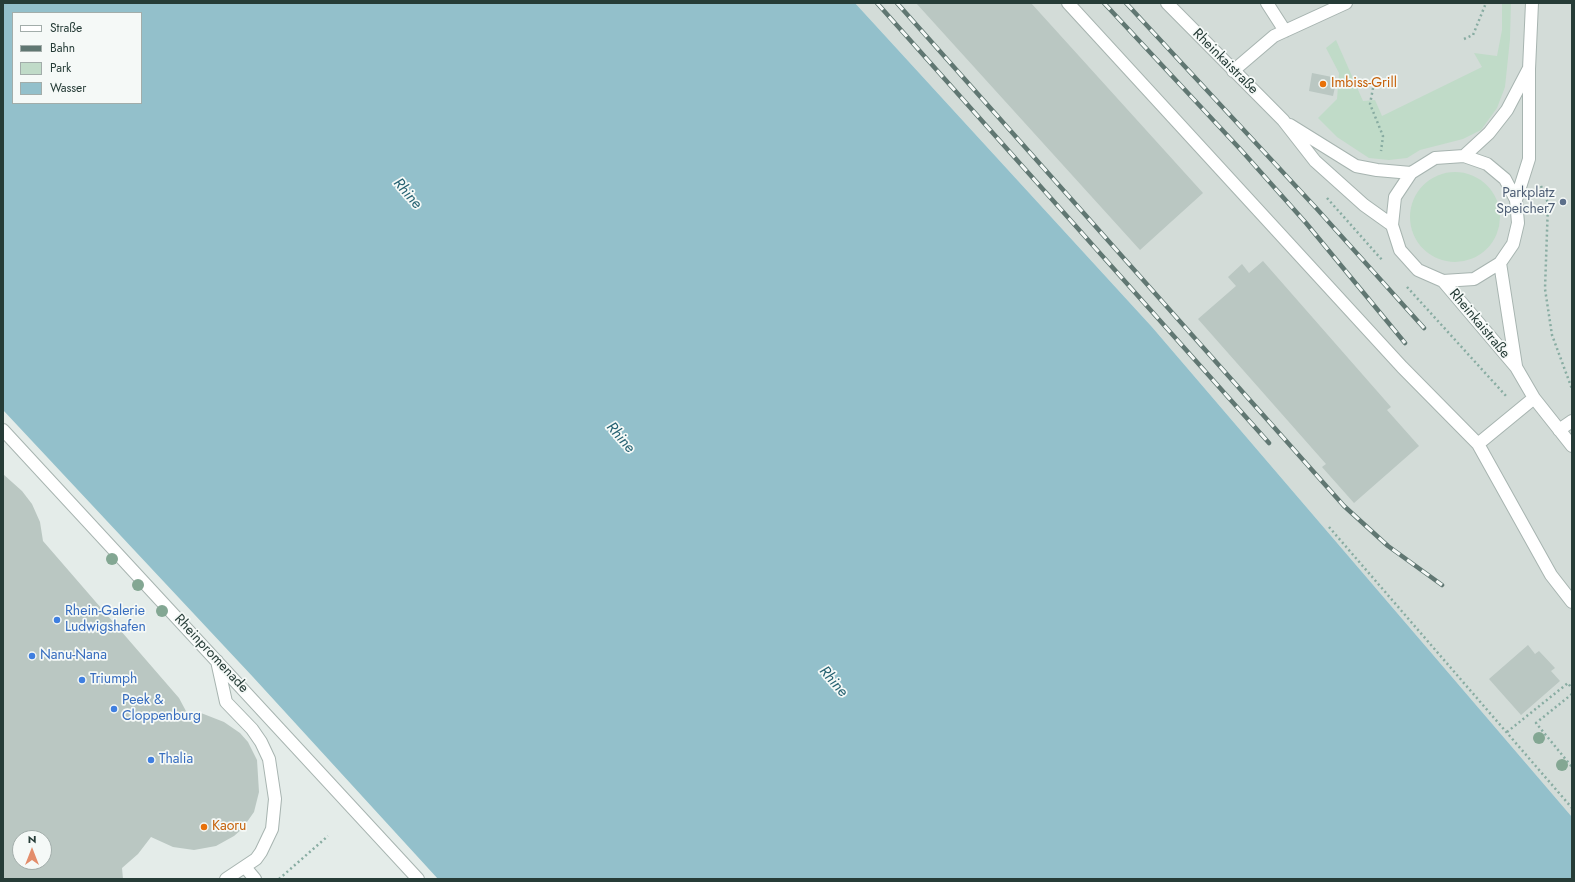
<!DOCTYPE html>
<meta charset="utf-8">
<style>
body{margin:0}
#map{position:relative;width:1575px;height:882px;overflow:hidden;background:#e4ece9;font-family:Jost,sans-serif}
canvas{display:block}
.frame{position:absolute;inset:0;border:4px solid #263c37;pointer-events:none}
.legend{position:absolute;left:12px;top:12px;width:130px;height:92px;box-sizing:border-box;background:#f5f9f7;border:1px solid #a2adaa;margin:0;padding:5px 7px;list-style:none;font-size:12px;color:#263c37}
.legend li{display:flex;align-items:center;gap:8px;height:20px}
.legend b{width:20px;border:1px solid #a2adaa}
.north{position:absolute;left:12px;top:830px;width:40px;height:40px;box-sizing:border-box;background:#f5f9f7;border:1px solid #a2adaa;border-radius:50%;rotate:0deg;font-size:11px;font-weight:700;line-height:16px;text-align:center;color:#263c37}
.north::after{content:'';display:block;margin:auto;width:14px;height:18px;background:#e38d6b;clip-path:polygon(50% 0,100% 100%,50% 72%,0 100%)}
</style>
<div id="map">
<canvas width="1575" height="882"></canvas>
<div class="frame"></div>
<ul class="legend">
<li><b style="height:5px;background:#fff"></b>Straße</li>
<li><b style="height:5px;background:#607772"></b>Bahn</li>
<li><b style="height:11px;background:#c0dbc8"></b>Park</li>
<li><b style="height:11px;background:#93c0cb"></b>Wasser</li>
</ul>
<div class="north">N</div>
</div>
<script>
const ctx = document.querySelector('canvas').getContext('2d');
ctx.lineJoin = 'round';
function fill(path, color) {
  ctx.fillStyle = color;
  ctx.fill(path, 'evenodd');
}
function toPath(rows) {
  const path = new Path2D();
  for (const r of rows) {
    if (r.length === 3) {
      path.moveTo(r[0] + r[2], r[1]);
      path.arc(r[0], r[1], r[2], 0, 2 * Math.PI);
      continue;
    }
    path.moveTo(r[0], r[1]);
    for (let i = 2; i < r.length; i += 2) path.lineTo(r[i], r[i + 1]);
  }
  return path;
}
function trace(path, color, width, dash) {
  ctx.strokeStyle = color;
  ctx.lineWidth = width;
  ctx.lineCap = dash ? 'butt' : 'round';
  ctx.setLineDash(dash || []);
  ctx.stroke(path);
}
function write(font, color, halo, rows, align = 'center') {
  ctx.font = font + ' Jost,sans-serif';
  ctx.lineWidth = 3.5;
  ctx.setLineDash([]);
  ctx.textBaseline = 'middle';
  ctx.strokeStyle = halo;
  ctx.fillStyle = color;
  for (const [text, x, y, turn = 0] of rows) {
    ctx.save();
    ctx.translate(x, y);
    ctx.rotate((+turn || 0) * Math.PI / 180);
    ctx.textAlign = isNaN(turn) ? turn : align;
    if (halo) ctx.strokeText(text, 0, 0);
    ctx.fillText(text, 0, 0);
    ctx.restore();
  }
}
fill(toPath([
 [855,3,1572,3,1572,817,1152,327]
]), '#d3dcd8');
fill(toPath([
 [1502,3,1511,3,1510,39,1505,87,1497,108,1481,130,1463,139,1420,150,1407,158,1389,160,1369,158,1337,137,1318,118,1337,99,1339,73,1326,48,1336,40,1363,101,1375,100,1382,116,1482,67,1474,53,1497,56,1502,30],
 [1455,217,45]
]), '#c0dbc8');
fill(toPath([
 [3,3,855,3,1152,327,1572,817,1572,879,438,879,253,677,3,410],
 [13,13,141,13,141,103,13,103]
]), '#93c0cb');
fill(toPath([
 [916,3,1031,3,1203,193,1140,250],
 [1312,73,1337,78,1333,96,1309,91],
 [1263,261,1391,407,1387,410,1419,446,1354,503,1322,467,1326,464,1198,319,1236,286,1228,277,1242,264,1249,273],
 [3,474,22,491,32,504,40,522,43,541,179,698,187,713,201,713,224,722,240,733,248,742,257,760,259,792,254,812,242,829,234,836,216,846,194,850,173,847,151,837,138,854,122,868,123,879,3,879],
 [20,838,44,838,44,862,20,862],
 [1528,645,1535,654,1539,651,1555,668,1551,671,1560,681,1521,715,1489,679]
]), '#bac7c2');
const minor = toPath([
 [1068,3,1402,367,1478,444,1551,575,1572,602],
 [1167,3,1283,120,1315,161,1364,205,1392,225],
 [1267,3,1285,31],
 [1233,71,1274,36,1346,3],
 [1290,125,1356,166,1377,170,1411,173],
 [1464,156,1489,133,1507,110,1528,70],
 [1516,200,1529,159,1529,69,1532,3],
 [1500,263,1516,366],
 [1443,281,1474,279,1500,263,1513,244,1518,223,1516,200,1505,179,1487,164,1464,156,1435,158,1411,173,1395,197,1392,225,1400,250,1418,270,1443,281,1516,367,1534,398,1572,446],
 [3,430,418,879],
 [1559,430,1572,421],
 [1478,444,1534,398],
 [217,661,226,702,252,729,261,742,269,759,275,799,272,829,261,852,256,859,226,879],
 [245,867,255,879]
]);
trace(minor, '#a7b4b0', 14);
trace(toPath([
 [1464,39,1473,35,1486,3],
 [1374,83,1370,104,1383,136,1381,151],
 [1541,186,1548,203,1545,289,1552,335,1572,389],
 [1327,198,1383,261],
 [1407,287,1507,397],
 [1329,527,1572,808],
 [1572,694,1536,723,1572,767],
 [1507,732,1568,683,1572,689],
 [279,879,328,836]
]), '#88aca2', 2.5, [2, 3]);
trace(minor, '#fff', 12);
const rail = toPath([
 [877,3,1269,443],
 [897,3,1344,506,1388,546,1442,585],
 [1104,3,1241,150,1306,223,1405,343],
 [1126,3,1317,209,1424,328]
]);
trace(rail, '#607772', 4.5);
trace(rail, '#f5f9f7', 3, [9]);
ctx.fillStyle = '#83a793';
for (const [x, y] of [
 [112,559],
 [138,585],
 [162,611],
 [1539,738],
 [1562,765]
]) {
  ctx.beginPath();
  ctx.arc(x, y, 6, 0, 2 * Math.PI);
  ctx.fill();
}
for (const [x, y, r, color] of [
 [1323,84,4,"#e8710a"],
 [1563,202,4,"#5c6f8a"],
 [57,620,4,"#3f7fe0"],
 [32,656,4,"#3f7fe0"],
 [82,680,4,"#3f7fe0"],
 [114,709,4,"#3f7fe0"],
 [151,760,4,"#3f7fe0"],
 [204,827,4,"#e8710a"]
]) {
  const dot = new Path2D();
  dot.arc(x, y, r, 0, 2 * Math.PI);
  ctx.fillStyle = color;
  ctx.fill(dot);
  trace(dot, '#f5f9f7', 1.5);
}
write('14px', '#263c37', '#f5f9f7', [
 ["Rheinkaistraße",1225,62,45],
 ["Rheinkaistraße",1479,324,50],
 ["Rheinpromenade",211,654,47]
]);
write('14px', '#c56008', '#f5f9f7', [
 ["Imbiss-Grill",1331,84],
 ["Kaoru",212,827]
], 'left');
write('14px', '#4e5e75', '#f5f9f7', [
 ["Parkplatz",1555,194],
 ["Speicher7",1555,210]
], 'right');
write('14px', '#366cbe', '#f5f9f7', [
 ["Rhein-Galerie",65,612],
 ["Ludwigshafen",65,628],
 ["Nanu-Nana",40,656],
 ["Triumph",90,680],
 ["Peek &",122,701],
 ["Cloppenburg",122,717],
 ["Thalia",159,760]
], 'left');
write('italic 15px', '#266272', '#f5f9f7', [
 ["Rhine",407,194,49],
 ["Rhine",620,438,49],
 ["Rhine",833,682,49]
]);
</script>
